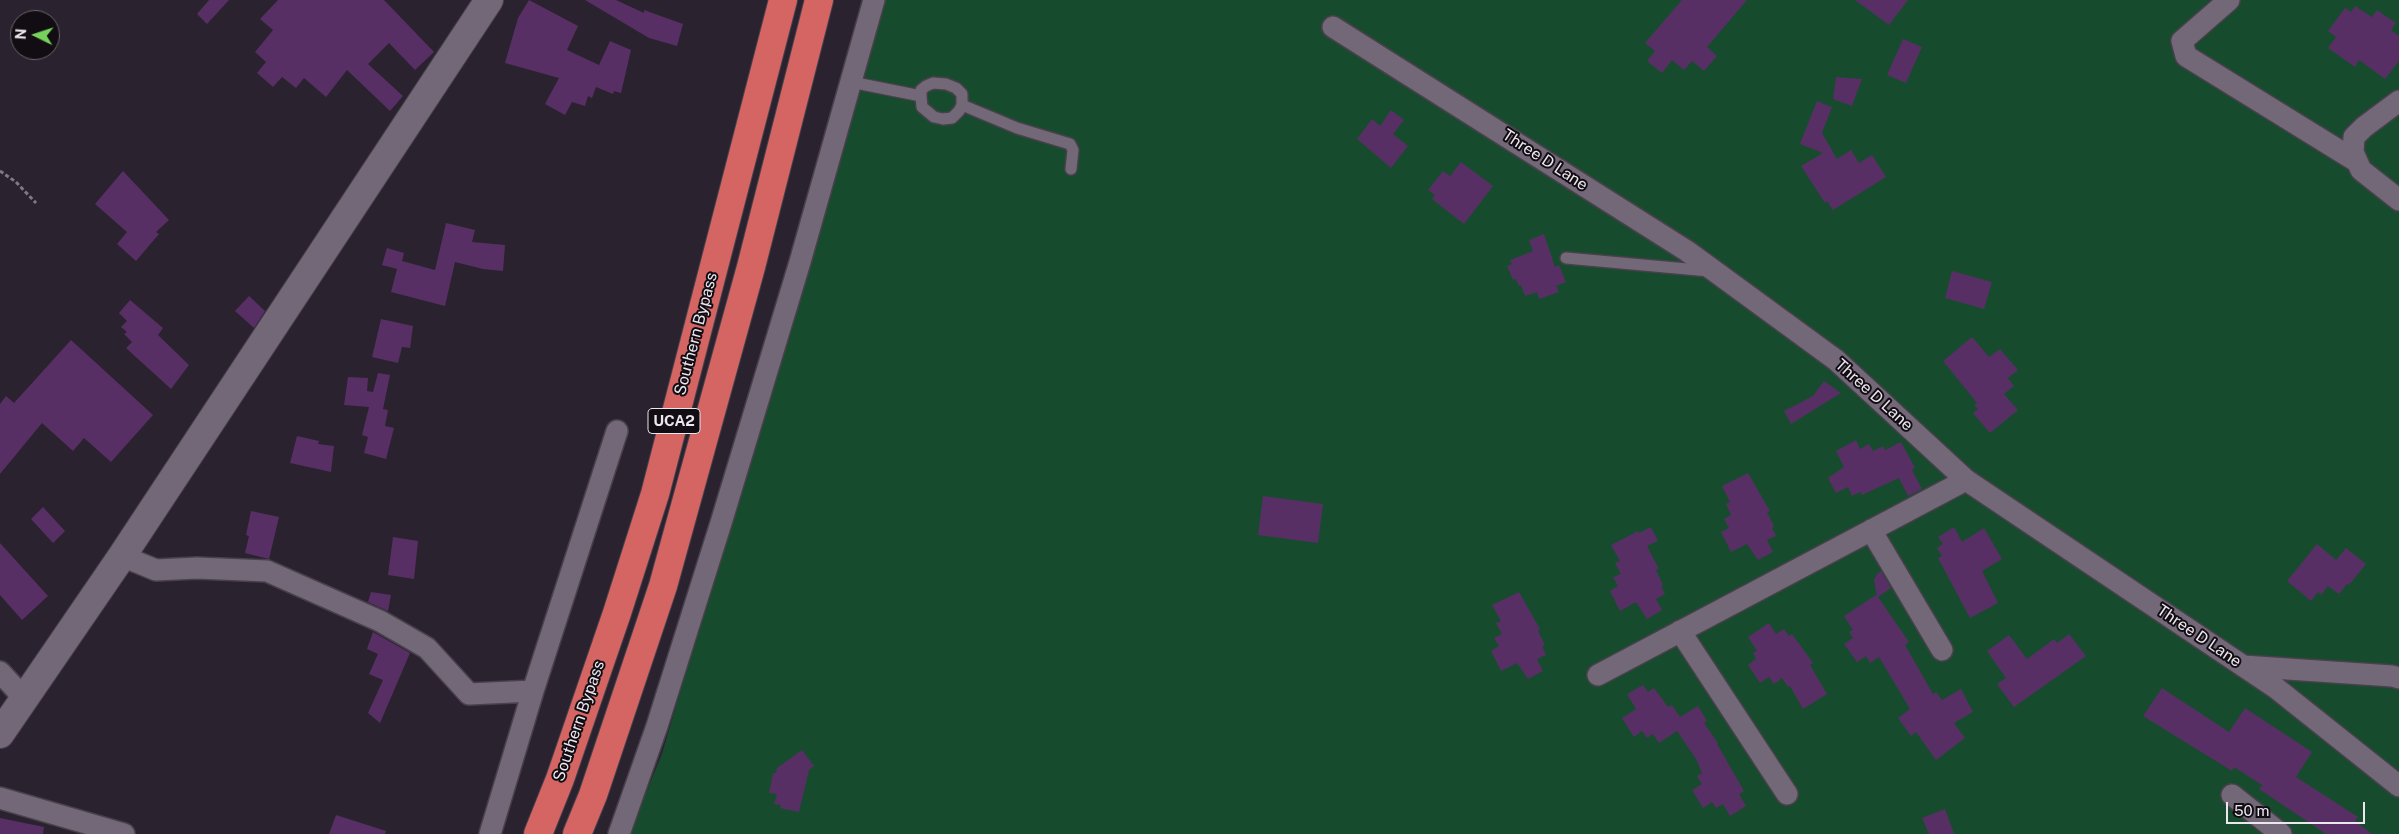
<!DOCTYPE html>
<style>
body{margin:0}
#map{position:relative;width:2399px;height:834px;overflow:hidden;background:#2b222f;font-family:"Public Sans",sans-serif}
canvas{display:block}
.north{position:absolute;left:10px;top:10px;width:50px;height:50px;box-sizing:border-box;background:#110d13;border:1px solid #69646b;border-radius:50%;rotate:274deg;font-size:14px;font-weight:700;line-height:20px;text-align:center;color:#ece6ee}
.north::after{content:'';display:block;margin:auto;width:18px;height:22px;background:#76d25a;clip-path:polygon(50% 0,100% 100%,50% 72%,0 100%)}
.scale{position:absolute;left:2226px;top:802px;width:139px;height:22px;box-sizing:border-box;border:2px solid #ece6ee;border-top:0;padding-left:6px;font-size:15px;line-height:18px;white-space:nowrap;color:#ece6ee;-webkit-text-stroke:4px #110d13;paint-order:stroke}
</style>
<div id="map">
<canvas width="2399" height="834"></canvas>
<div class="north">N</div>
<div class="scale">50 m</div>
</div>
<script>
const ctx = document.querySelector('canvas').getContext('2d');
ctx.lineJoin = 'round';
function fill(path, color) {
  ctx.fillStyle = color;
  ctx.fill(path, 'evenodd');
}
function toPath(rows) {
  const path = new Path2D();
  for (const r of rows) {
    path.moveTo(r[0], r[1]);
    for (let i = 2; i < r.length; i += 2) path.lineTo(r[i], r[i + 1]);
  }
  return path;
}
function trace(path, color, width, dash) {
  ctx.strokeStyle = color;
  ctx.lineWidth = width;
  ctx.lineCap = dash ? 'butt' : 'round';
  ctx.setLineDash(dash || []);
  ctx.stroke(path);
}
function write(font, color, halo, rows, align = 'center') {
  ctx.font = font + ' "Public Sans",sans-serif';
  ctx.lineWidth = 4;
  ctx.setLineDash([]);
  ctx.textBaseline = 'middle';
  ctx.strokeStyle = halo;
  ctx.fillStyle = color;
  for (const [text, x, y, turn = 0] of rows) {
    ctx.save();
    ctx.translate(x, y);
    ctx.rotate((+turn || 0) * Math.PI / 180);
    ctx.textAlign = isNaN(turn) ? turn : align;
    if (halo) ctx.strokeText(text, 0, 0);
    ctx.fillText(text, 0, 0);
    ctx.restore();
  }
}
fill(toPath([
 [881,0,2399,0,2399,834,629,834,662,754]
]), '#164c2d');
fill(toPath([
 [209,0,229,0,207,24,197,14],
 [278,0,384,0,434,52,415,70,389,43,368,64,403,96,390,111,347,70,326,97,304,78,296,88,282,77,273,87,257,73,266,62,255,52,273,30,260,19],
 [529,0,578,26,567,50,599,65,610,41,631,50,621,93,614,91,613,94,596,87,592,98,588,96,585,106,572,102,565,115,545,104,559,78,505,63,518,18],
 [585,0,616,0,644,13,644,10,683,24,677,46,649,38],
 [1682,0,1747,0,1707,47,1717,56,1704,71,1692,61,1684,70,1672,60,1662,73,1647,61,1655,51,1645,43],
 [1855,0,1908,0,1889,25],
 [2355,6,2372,17,2377,10,2396,23,2391,30,2399,36,2399,61,2385,79,2359,60,2355,67,2328,48,2336,37,2328,31,2345,8,2351,12],
 [1903,39,1922,47,1906,83,1887,75],
 [1836,77,1862,79,1852,106,1833,99],
 [1817,101,1832,107,1822,133,1837,159,1851,150,1859,163,1872,155,1886,177,1833,210,1827,201,1825,203,1801,166,1823,153,1800,144],
 [1391,110,1404,120,1393,134,1408,146,1391,168,1357,139,1372,119,1380,126],
 [1461,162,1493,186,1464,224,1432,199,1435,195,1428,190,1443,171,1450,176],
 [123,171,169,220,156,232,159,234,136,261,117,244,127,232,95,204],
 [446,223,475,230,472,242,505,245,503,271,483,269,455,262,445,306,391,292,397,269,382,265,387,248,404,253,402,261,435,270],
 [1544,234,1555,267,1559,265,1566,282,1556,286,1559,292,1539,299,1537,292,1525,296,1521,285,1519,286,1516,279,1513,280,1507,266,1512,264,1510,260,1533,251,1529,240],
 [1952,271,1992,282,1984,309,1945,298],
 [249,296,265,311,254,328,235,311],
 [130,300,163,328,158,335,189,365,171,389,126,348,132,342,124,334,127,332,121,327,127,321,119,313],
 [381,319,413,326,410,348,402,347,398,363,372,357],
 [1972,337,1989,357,2000,349,2018,370,2008,378,2014,386,2004,394,2018,410,1990,433,1973,413,1978,409,1974,405,1977,403,1943,361],
 [71,340,153,415,111,462,84,438,73,451,42,423,0,474,0,404,6,396,14,403],
 [378,373,390,375,383,409,388,410,385,426,394,428,386,459,364,453,368,437,362,435,369,407,344,405,348,377,368,378,367,391,373,392],
 [1824,381,1841,393,1791,424,1784,411,1813,396],
 [297,436,319,441,318,444,334,446,331,472,290,463],
 [1856,440,1860,449,1869,444,1873,451,1883,446,1885,450,1901,442,1915,468,1912,470,1922,489,1908,496,1899,478,1862,495,1860,492,1852,496,1848,487,1836,493,1828,478,1844,467,1836,451],
 [1748,473,1770,511,1767,512,1774,526,1772,528,1776,536,1767,540,1773,552,1758,560,1747,544,1731,552,1721,532,1729,528,1724,519,1731,515,1726,504,1730,502,1722,486],
 [1263,496,1323,504,1318,543,1258,535],
 [43,507,65,531,53,543,31,519],
 [251,511,279,517,269,559,245,553,249,536,246,535],
 [1651,527,1658,541,1647,546,1659,569,1656,570,1663,585,1661,586,1665,594,1656,599,1662,610,1647,619,1636,602,1620,611,1610,591,1618,586,1613,577,1621,574,1615,563,1620,561,1611,545,1638,531,1639,533],
 [1954,527,1962,542,1984,528,2002,559,1982,571,1998,603,1970,618,1938,558,1942,556,1937,548,1943,544,1938,537],
 [393,537,418,541,414,579,388,575],
 [0,543,48,596,22,620,0,595],
 [2317,544,2336,560,2346,548,2366,564,2349,585,2347,584,2339,594,2328,586,2321,595,2318,592,2311,601,2287,581],
 [1881,571,1891,588,1878,597,1909,642,1905,645,1933,694,1936,692,1942,700,1961,689,1973,712,1954,723,1965,738,1936,760,1916,732,1911,736,1898,718,1910,709,1879,657,1870,663,1866,656,1857,662,1844,644,1853,638,1849,632,1853,630,1844,616,1876,595,1877,596,1874,580,1877,574],
 [371,592,391,595,388,611,368,602],
 [1519,592,1540,629,1538,631,1545,645,1542,646,1546,655,1537,659,1543,671,1528,679,1517,663,1501,671,1491,651,1499,646,1494,638,1502,634,1496,623,1501,621,1492,605],
 [1769,623,1776,634,1784,629,1789,636,1792,634,1813,663,1810,665,1827,694,1803,709,1790,686,1788,687,1782,678,1774,684,1769,677,1760,683,1748,665,1756,659,1753,653,1757,651,1748,637],
 [373,632,410,653,380,723,368,713,383,680,369,674,378,654,367,649],
 [2069,634,2086,656,2014,707,1997,684,2006,678,1987,651,2009,635,2027,659,2054,639,2057,643],
 [1643,685,1648,692,1654,688,1668,707,1672,705,1680,717,1698,706,1707,721,1704,723,1718,743,1717,744,1744,791,1739,794,1746,806,1730,816,1723,804,1716,808,1712,802,1703,808,1692,790,1702,784,1697,776,1702,773,1696,759,1677,731,1659,743,1653,734,1647,738,1642,731,1634,737,1622,718,1636,709,1627,694],
 [2162,688,2229,732,2245,708,2312,752,2296,777,2358,817,2355,821,2372,834,2326,834,2259,789,2262,785,2234,767,2232,771,2143,716],
 [802,750,814,766,809,770,799,812,780,808,781,805,774,804,777,794,769,793,773,773,776,773,777,768],
 [1945,809,1954,834,1929,834,1922,818],
 [336,815,386,831,385,834,329,834],
 [0,818,44,827,43,834,0,834]
]), '#572f64');
const service = toPath([
 [851,82,921,96,922,107,934,117,943,119,952,118,959,111,962,105,1017,128,1070,144,1073,150,1071,169],
 [921,96,921,90,926,86,933,83,946,84,956,88,962,94,962,105],
 [1566,258,1709,271]
]);
const minor = toPath([
 [2229,0,2182,41,2186,56,2356,161],
 [1333,27,1687,251,1836,360,1966,480,2276,688,2399,786],
 [2399,101,2364,127,2354,137,2353,152,2361,170,2399,200],
 [1871,530,1942,650],
 [122,556,156,570,197,568,267,571,380,621,427,648,469,694,533,691],
 [1680,631,1787,794],
 [2243,666,2392,676,2399,678],
 [0,672,24,698],
 [1598,675,1966,480],
 [2232,795,2281,834],
 [0,798,124,834],
 [490,834,533,691,617,431],
 [619,834,657,726,721,523,800,262,874,0]
]);
const secondary = toPath([
 [0,734,122,556,489,0]
]);
const trunk = toPath([
 [538,834,560,779,617,613,655,494,783,0],
 [577,834,593,795,663,586,751,267,819,0]
]);
trace(service, '#48404b', 14);
trace(minor, '#48404b', 24);
trace(secondary, '#48404b', 30);
trace(trunk, '#48404b', 30);
trace(toPath([
 [0,171,16,182,36,203]
]), '#807983', 3, [4, 2.5]);
trace(service, '#736877', 11);
trace(minor, '#736877', 21);
trace(secondary, '#736877', 28);
trace(trunk, '#d46562', 28);
for (const [x, y, w] of [
 [674,421,52]
]) {
  const box = new Path2D();
  box.roundRect(x - w / 2, y - 12.5, w, 25, 4);
  ctx.fillStyle = '#110d13';
  ctx.fill(box);
  trace(box, '#ece6ee', 1);
}
write('bold 15px', '#ece6ee', null, [
 ["UCA2",674,421]
]);
write('16px', '#ece6ee', '#110d13', [
 ["Three D Lane",1545,160,33],
 ["Southern Bypass",696,334,-75],
 ["Three D Lane",1874,395,42],
 ["Three D Lane",2199,636,34],
 ["Southern Bypass",579,721,-71]
]);
</script>
